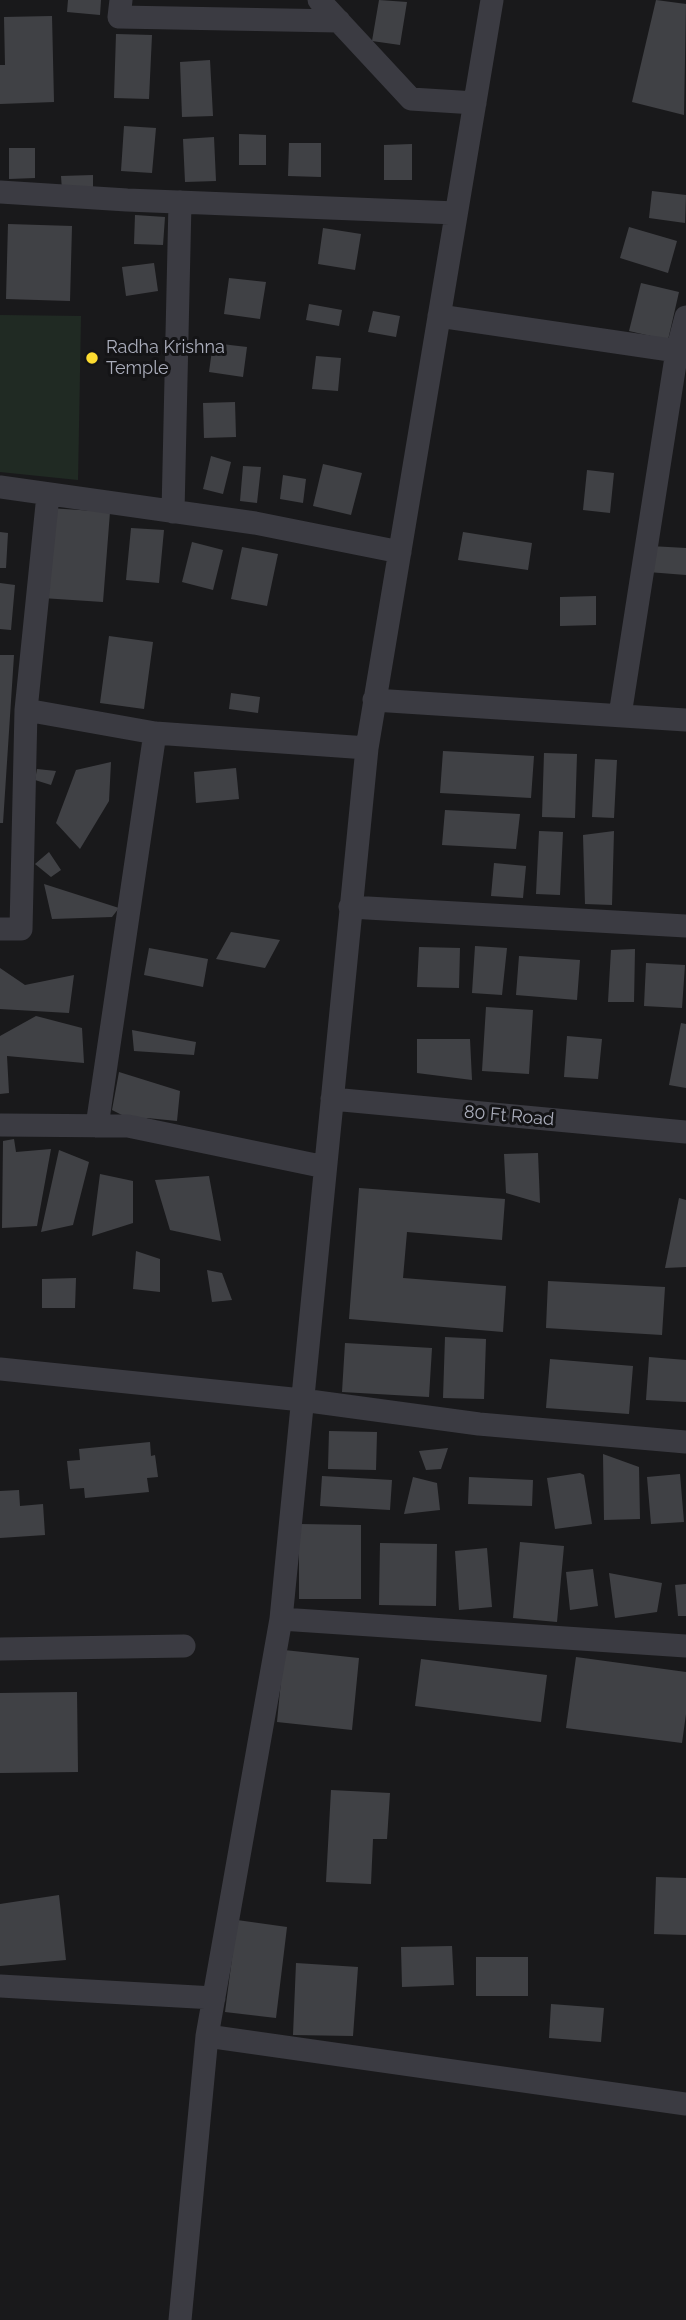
<!DOCTYPE html>
<style>
body{margin:0}
canvas{display:block;background:#19191b}
</style>
<canvas width="686" height="2320"></canvas>
<script>
const ctx = document.querySelector('canvas').getContext('2d');
ctx.lineJoin = 'round';
function fill(path, color) {
  ctx.fillStyle = color;
  ctx.fill(path, 'evenodd');
}
function toPath(rows) {
  const path = new Path2D();
  for (const r of rows) {
    path.moveTo(r[0], r[1]);
    for (let i = 2; i < r.length; i += 2) path.lineTo(r[i], r[i + 1]);
  }
  return path;
}
function trace(path, color, width, dash) {
  ctx.strokeStyle = color;
  ctx.lineWidth = width;
  ctx.lineCap = dash ? 'butt' : 'round';
  ctx.setLineDash(dash || []);
  ctx.stroke(path);
}
function write(font, color, halo, rows, align = 'center') {
  ctx.font = font + ' Raleway,sans-serif';
  ctx.lineWidth = 6;
  ctx.setLineDash([]);
  ctx.textBaseline = 'middle';
  ctx.strokeStyle = halo;
  ctx.fillStyle = color;
  for (const [text, x, y, turn = 0] of rows) {
    ctx.save();
    ctx.translate(x, y);
    ctx.rotate((+turn || 0) * Math.PI / 180);
    ctx.textAlign = isNaN(turn) ? turn : align;
    if (halo) ctx.strokeText(text, 0, 0);
    ctx.fillText(text, 0, 0);
    ctx.restore();
  }
}
fill(toPath([
 [0,315,81,316,78,480,0,472]
]), '#202a23');
fill(toPath([
 [68,0,101,0,100,15,67,12],
 [379,0,407,2,400,45,372,41],
 [656,0,686,4,684,115,632,102],
 [52,16,54,102,0,104,0,65,5,65,4,17],
 [116,34,152,35,149,99,114,98],
 [210,60,213,116,182,117,180,62],
 [124,126,156,128,152,173,121,171],
 [239,134,266,135,266,165,239,165],
 [214,137,216,181,185,182,183,139],
 [289,143,321,143,321,177,288,176],
 [412,144,412,180,384,180,384,145],
 [9,148,35,148,35,178,9,179],
 [93,175,93,189,62,190,61,176],
 [652,191,686,195,685,223,649,218],
 [135,215,165,217,163,245,134,244],
 [8,224,72,226,70,301,6,299],
 [629,227,677,241,668,273,620,258],
 [323,228,361,234,355,270,318,264],
 [154,263,158,291,126,296,122,267],
 [229,278,266,282,260,319,224,314],
 [641,283,679,292,668,340,629,331],
 [309,304,342,310,339,326,306,320],
 [373,311,400,316,396,337,368,332],
 [213,343,247,347,243,377,209,372],
 [316,356,341,358,338,391,312,389],
 [235,402,236,437,204,438,203,403],
 [211,456,231,462,223,494,203,489],
 [323,464,362,473,351,515,313,506],
 [243,466,261,467,257,503,240,501],
 [587,470,614,473,610,513,583,510],
 [283,475,306,479,303,503,280,499],
 [49,508,110,512,103,602,42,598],
 [131,528,164,530,159,583,126,580],
 [0,532,8,533,6,568,0,568],
 [463,532,532,543,528,570,458,560],
 [192,542,223,550,213,590,182,582],
 [650,546,686,548,686,575,648,572],
 [242,547,278,554,267,606,231,599],
 [0,583,15,585,11,630,0,629],
 [596,596,596,625,560,626,560,597],
 [109,636,153,642,144,709,100,703],
 [0,655,14,655,3,823,0,823],
 [231,693,260,697,258,713,229,709],
 [443,751,534,756,531,798,440,793],
 [544,753,577,754,575,818,542,817],
 [595,759,617,760,614,818,592,817],
 [111,762,109,801,80,849,56,823,76,770],
 [236,768,239,799,196,803,194,772],
 [37,769,56,771,51,785,35,780],
 [445,810,520,814,516,849,442,845],
 [539,831,563,832,560,895,536,894],
 [614,831,612,905,585,904,583,835],
 [49,852,61,870,51,877,35,864],
 [494,863,526,866,523,898,491,896],
 [44,884,119,908,112,917,52,919],
 [231,932,280,940,265,968,216,959],
 [475,946,507,948,502,995,472,993],
 [419,947,460,948,459,988,417,987],
 [149,948,208,959,203,987,144,975],
 [635,949,634,1002,608,1002,611,950],
 [519,956,580,960,577,1000,516,995],
 [646,963,685,965,682,1008,644,1006],
 [0,968,25,985,74,975,69,1013,0,1009],
 [486,1007,533,1010,529,1074,482,1071],
 [36,1016,82,1028,84,1063,7,1056,9,1093,0,1094,0,1036],
 [681,1023,686,1024,686,1088,669,1085],
 [132,1030,196,1042,194,1055,134,1051],
 [567,1036,602,1039,598,1079,564,1077],
 [417,1039,470,1039,472,1080,417,1073],
 [119,1072,180,1091,177,1121,147,1118,142,1125,112,1110],
 [14,1139,16,1152,51,1149,37,1226,2,1228,3,1141],
 [59,1150,89,1162,73,1225,41,1232],
 [538,1153,540,1203,506,1193,504,1154],
 [100,1174,133,1181,133,1223,92,1236],
 [209,1176,221,1241,170,1230,155,1180],
 [359,1188,505,1199,502,1240,407,1232,403,1278,506,1286,503,1332,349,1319],
 [679,1198,686,1200,686,1267,665,1268],
 [136,1251,160,1259,160,1292,133,1289],
 [207,1270,222,1273,232,1300,212,1302],
 [76,1278,75,1308,42,1308,42,1279],
 [548,1281,665,1287,662,1335,546,1328],
 [445,1337,486,1339,484,1399,443,1398],
 [345,1343,432,1348,429,1397,342,1392],
 [649,1357,686,1360,686,1402,646,1400],
 [550,1359,633,1366,629,1414,546,1408],
 [329,1431,377,1432,376,1470,328,1469],
 [150,1442,151,1456,155,1455,158,1477,147,1478,149,1492,85,1498,84,1488,70,1489,67,1461,80,1460,79,1449],
 [448,1448,441,1469,426,1470,419,1451],
 [603,1454,639,1467,640,1519,604,1520],
 [580,1473,584,1475,592,1524,555,1529,547,1478],
 [680,1474,684,1522,651,1524,647,1477],
 [322,1476,392,1480,390,1510,320,1506],
 [413,1477,437,1483,440,1510,404,1514],
 [469,1477,533,1480,532,1506,468,1504],
 [19,1490,20,1506,43,1504,45,1535,0,1538,0,1491],
 [299,1524,361,1525,361,1599,299,1599],
 [520,1542,564,1546,557,1622,513,1618],
 [380,1543,437,1544,436,1606,379,1605],
 [487,1548,492,1607,459,1610,455,1551],
 [593,1569,598,1606,570,1610,566,1572],
 [609,1573,662,1583,657,1612,615,1618],
 [686,1584,686,1616,678,1616,675,1585],
 [284,1650,359,1658,352,1730,277,1722],
 [576,1657,686,1672,686,1714,682,1743,566,1728],
 [421,1659,547,1675,541,1722,415,1706],
 [77,1692,78,1772,0,1773,0,1693],
 [331,1790,390,1793,387,1839,373,1839,371,1884,326,1882],
 [656,1877,686,1878,686,1935,654,1934],
 [59,1895,66,1960,0,1966,0,1904],
 [237,1920,287,1927,276,2018,225,2012],
 [452,1946,454,1985,402,1987,401,1947],
 [476,1957,528,1957,528,1996,476,1996],
 [296,1963,358,1967,353,2036,293,2035],
 [551,2004,604,2008,601,2042,549,2038]
]), '#404145');
trace(toPath([
 [121,0,119,17,339,21],
 [319,0,411,99,475,103],
 [492,0,367,748,281,1619,686,1646],
 [0,192,127,200,456,213],
 [439,316,677,351,620,715],
 [686,317,677,351,686,352],
 [0,487,255,523,400,552],
 [173,512,180,202],
 [374,700,686,720],
 [26,710,155,733,367,748],
 [350,907,686,926],
 [0,929,21,929,26,710,48,495],
 [332,1099,686,1132],
 [0,1125,128,1126,325,1167],
 [97,1126,155,733],
 [0,1369,302,1400,479,1424,686,1442],
 [0,1649,184,1646],
 [0,1986,214,1998],
 [207,2036,686,2104],
 [180,2320,207,2036,281,1619]
]), '#3b3b42', 23);
for (const [x, y, r, color] of [
 [92,358,7,"#fcdb30"]
]) {
  const dot = new Path2D();
  dot.arc(x, y, r, 0, 2 * Math.PI);
  ctx.fillStyle = color;
  ctx.fill(dot);
  trace(dot, '#141416', 2.5);
}
write('18px', '#aaadbb', '#141416', [
 ["Radha Krishna",106,348],
 ["Temple",106,369]
], 'left');
write('18px', '#aaadbb', '#141416', [
 ["80 Ft Road",509,1116,5]
]);
</script>
